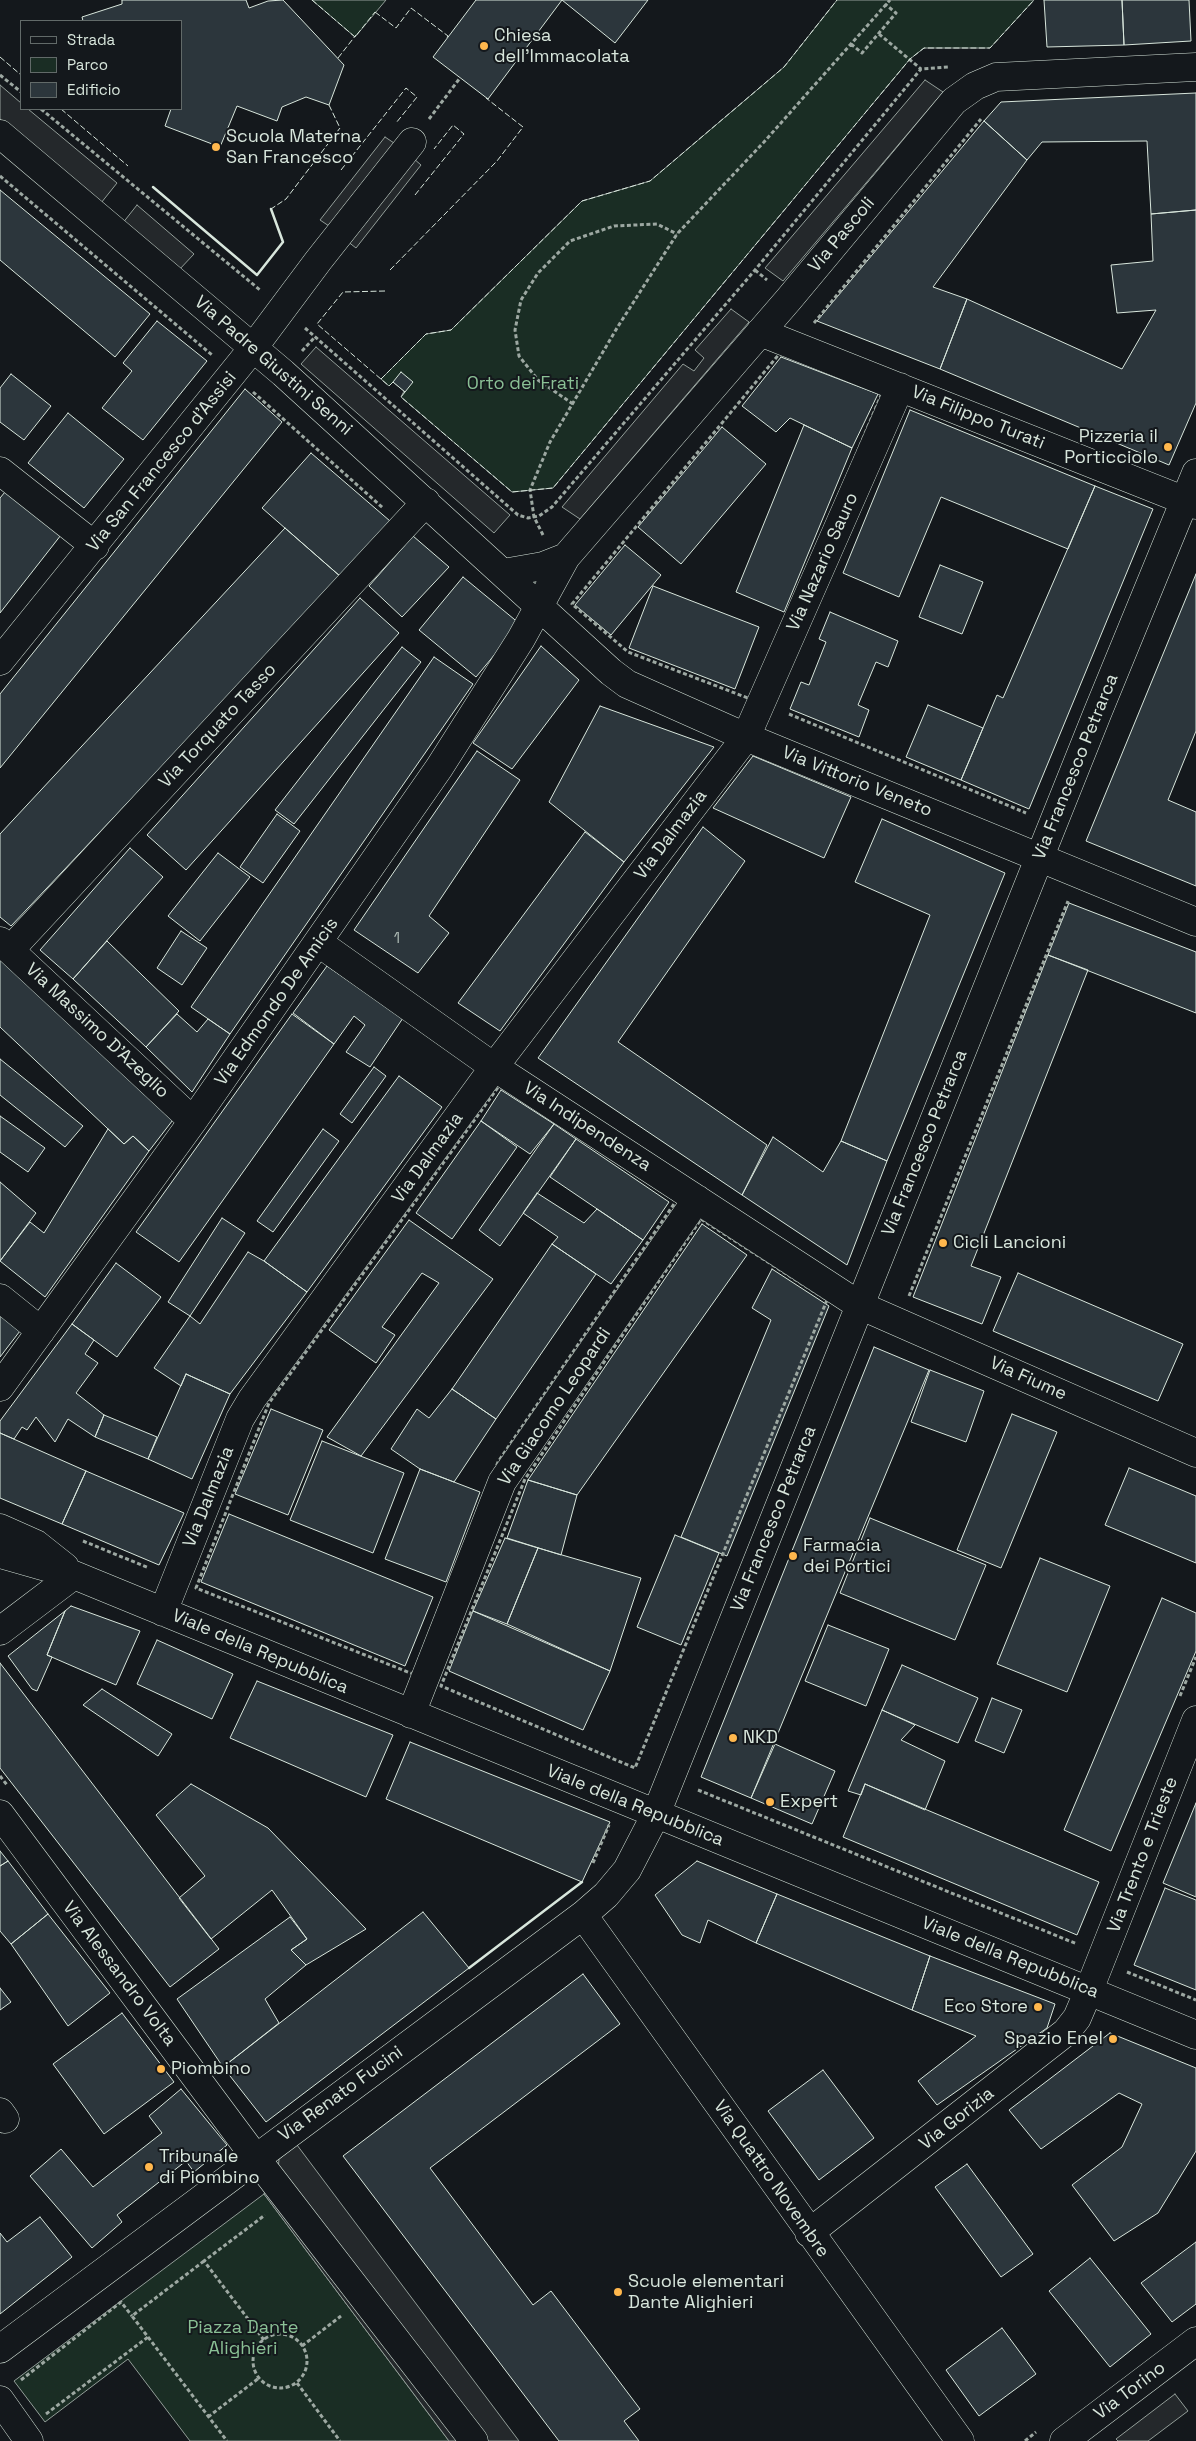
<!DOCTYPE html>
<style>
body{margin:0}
#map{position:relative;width:1196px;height:2441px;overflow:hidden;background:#14181c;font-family:"Space Grotesk",sans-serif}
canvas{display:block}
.legend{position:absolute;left:20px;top:20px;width:162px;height:90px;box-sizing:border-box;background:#14181c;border:1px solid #626a69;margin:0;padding:6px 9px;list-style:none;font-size:15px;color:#d8e6dc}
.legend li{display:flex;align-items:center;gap:10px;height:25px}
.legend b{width:25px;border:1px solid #626a69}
</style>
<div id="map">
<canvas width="1196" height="2441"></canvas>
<ul class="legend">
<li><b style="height:6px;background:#14181c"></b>Strada</li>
<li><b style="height:14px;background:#1a2d24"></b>Parco</li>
<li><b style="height:14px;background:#2c363c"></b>Edificio</li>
</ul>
</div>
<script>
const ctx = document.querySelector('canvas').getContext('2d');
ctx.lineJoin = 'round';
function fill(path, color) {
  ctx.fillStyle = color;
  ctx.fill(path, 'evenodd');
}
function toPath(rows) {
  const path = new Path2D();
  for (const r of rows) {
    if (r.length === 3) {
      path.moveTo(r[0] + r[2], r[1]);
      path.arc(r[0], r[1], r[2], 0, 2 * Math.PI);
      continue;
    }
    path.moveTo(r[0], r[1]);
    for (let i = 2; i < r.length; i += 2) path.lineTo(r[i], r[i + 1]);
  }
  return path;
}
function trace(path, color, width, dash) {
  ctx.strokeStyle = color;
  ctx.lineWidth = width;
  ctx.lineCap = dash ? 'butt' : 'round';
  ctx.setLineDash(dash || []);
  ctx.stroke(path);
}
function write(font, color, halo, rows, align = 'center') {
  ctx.font = font + ' "Space Grotesk",sans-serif';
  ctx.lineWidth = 4;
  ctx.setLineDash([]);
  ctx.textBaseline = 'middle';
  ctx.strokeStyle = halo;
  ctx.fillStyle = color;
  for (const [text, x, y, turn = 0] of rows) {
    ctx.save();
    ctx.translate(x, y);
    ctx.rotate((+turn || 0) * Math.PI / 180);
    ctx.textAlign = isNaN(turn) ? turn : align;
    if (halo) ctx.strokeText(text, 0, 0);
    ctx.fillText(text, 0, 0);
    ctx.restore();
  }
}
const green = toPath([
 [312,0,386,0,355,37,312,0],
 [837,0,1034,0,990,48,924,48,910,59,553,488,512,492,401,397,404,391,393,382,389,386,381,379,426,334,451,330,582,201,650,181,784,67,837,0],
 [264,2194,449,2441,190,2441,128,2359,45,2422,14,2381,264,2194]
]);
fill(green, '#1a2d24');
trace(green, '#939e99', 1);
const parking = toPath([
 [925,80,943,92,783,281,765,268,925,80],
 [0,85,21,103,21,109,28,109,117,183,101,203,0,119,0,85],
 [385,137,394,143,329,226,320,220,385,137],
 [413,158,421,165,356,248,347,241,413,158],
 [137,205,194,254,178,271,122,224,137,205],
 [731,309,749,322,580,519,562,507,683,364,694,371,704,358,695,350,731,309],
 [316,347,510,515,494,533,301,364,316,347],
 [297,2145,519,2441,449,2441,264,2194,278,2171,279,2159,297,2145],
 [1175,2394,1188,2411,1148,2441,1118,2441,1116,2439,1175,2394]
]);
fill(parking, '#24282b');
trace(parking, '#939e99', 1);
const building = toPath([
 [122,0,246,0,249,8,268,1,283,0,344,65,329,105,306,97,282,107,277,121,237,106,220,147,165,126,171,109,181,109,181,21,83,21,82,17,122,4,122,0],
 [476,0,562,0,488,99,433,57,476,0],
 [562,0,648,0,615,43,562,0],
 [1044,0,1122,0,1124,45,1047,47,1044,0],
 [1122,0,1189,0,1191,41,1124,45,1122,0],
 [1196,93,1196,210,1151,214,1147,141,1042,142,1027,160,984,121,1001,102,1196,93],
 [984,121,1027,160,933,287,967,299,940,369,817,321,984,121],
 [0,190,150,314,115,357,0,260,0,190],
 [1196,210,1196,403,1169,465,940,369,967,299,1122,369,1156,310,1117,313,1111,265,1153,261,1151,214,1196,210],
 [157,321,207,361,143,440,102,408,132,371,123,363,157,321],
 [781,357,878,394,852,448,790,418,776,432,742,406,781,357],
 [401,372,413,382,405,392,393,382,401,372],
 [11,374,51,406,24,440,0,422,0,388,11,374],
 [245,389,282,422,0,768,0,694,245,389],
 [910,410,1095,486,1068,549,941,497,899,597,843,573,910,410],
 [68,413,124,459,84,508,28,463,68,413],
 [804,425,852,448,784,612,736,592,804,425],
 [722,427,766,464,681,564,638,527,722,427],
 [311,453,390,521,341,577,262,508,311,453],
 [1095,486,1153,509,1029,809,961,780,997,695,1003,698,1095,486],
 [5,492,61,535,0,613,0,498,5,492],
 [285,528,341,577,11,926,0,917,0,834,285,528],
 [413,536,449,567,402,617,369,586,413,536],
 [625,545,661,575,611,635,575,605,625,545],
 [940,565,983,582,962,634,919,617,940,565],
 [1196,574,1196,731,1168,800,1196,812,1196,886,1086,841,1196,574],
 [463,577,520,624,476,677,419,630,463,577],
 [653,586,759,627,735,689,629,648,653,586],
 [360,598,399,633,186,870,147,835,360,598],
 [830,612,898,641,888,667,876,662,858,705,869,710,859,737,790,709,801,682,809,685,826,642,819,639,830,612],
 [541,646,579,680,512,769,473,743,541,646],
 [402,647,421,662,294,824,275,810,402,647],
 [434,657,473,684,230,1034,191,1007,434,657],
 [928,705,983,728,961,780,906,757,928,705],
 [600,706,714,747,624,862,549,802,600,706],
 [477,751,520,780,429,916,449,933,418,973,354,930,477,751],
 [753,756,851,797,824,858,713,808,753,756],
 [277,814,300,831,263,883,240,867,277,814],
 [882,819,1005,873,887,1161,841,1141,930,915,855,882,882,819],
 [703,827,745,861,618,1042,767,1145,742,1195,538,1058,703,827],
 [585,832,624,862,500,1031,458,1003,585,832],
 [130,848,163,877,73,979,40,950,130,848],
 [218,853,250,877,200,941,168,916,218,853],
 [1069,903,1196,952,1196,1013,1048,955,1069,903],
 [181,931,207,948,182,985,157,968,181,931],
 [107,941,179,1011,146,1047,73,979,107,941],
 [1048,955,1088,970,971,1266,1001,1277,982,1324,913,1297,1048,955],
 [0,956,176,1116,149,1151,133,1136,124,1144,0,1027,0,956],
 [327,966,403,1018,370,1067,346,1052,365,1025,354,1016,334,1044,293,1013,327,966],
 [177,1014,197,1032,208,1019,230,1034,192,1092,146,1047,177,1014],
 [292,1014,334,1044,179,1262,136,1232,292,1014],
 [0,1059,83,1126,65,1147,0,1095,0,1059],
 [374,1067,386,1076,352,1123,340,1114,374,1067],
 [399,1076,442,1107,307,1292,264,1261,399,1076],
 [501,1090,554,1124,530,1154,481,1121,501,1090],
 [0,1116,45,1148,28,1172,0,1152,0,1116],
 [481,1121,517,1147,452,1239,416,1213,481,1121],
 [554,1124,576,1139,500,1246,479,1230,554,1124],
 [108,1129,124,1144,133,1136,149,1151,45,1297,0,1261,30,1222,44,1233,108,1129],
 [323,1129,339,1141,273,1232,257,1221,323,1129],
 [773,1137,823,1172,841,1141,887,1161,847,1265,742,1195,773,1137],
 [576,1139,669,1202,643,1240,550,1177,576,1139],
 [0,1182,36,1213,0,1261,0,1182],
 [537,1193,584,1223,597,1209,643,1240,611,1284,552,1244,558,1237,523,1213,537,1193],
 [222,1218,245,1233,190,1316,168,1302,222,1218],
 [409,1220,493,1279,361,1456,327,1437,439,1283,422,1273,382,1327,395,1335,376,1363,329,1330,409,1220],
 [702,1224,747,1255,577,1495,528,1480,702,1224],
 [552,1244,596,1274,496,1419,452,1389,552,1244],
 [248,1252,264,1261,307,1292,230,1394,186,1374,181,1386,154,1368,190,1316,200,1324,248,1252],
 [116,1263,161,1297,117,1357,72,1324,116,1263],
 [772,1269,829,1306,727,1556,681,1537,771,1320,752,1308,772,1269],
 [1018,1273,1183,1344,1158,1401,993,1331,1018,1273],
 [0,1315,20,1331,0,1357,0,1315],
 [72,1324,94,1340,85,1354,98,1363,76,1393,104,1415,95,1437,68,1419,55,1442,36,1417,27,1430,22,1427,14,1439,0,1433,0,1421,72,1324],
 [874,1347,929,1370,751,1798,701,1777,874,1347],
 [930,1370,984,1391,966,1442,911,1422,930,1370],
 [186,1374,230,1394,192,1479,148,1459,186,1374],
 [452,1389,496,1419,454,1482,420,1469,391,1449,417,1409,429,1418,452,1389],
 [271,1409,323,1430,288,1515,235,1494,271,1409],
 [1012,1414,1057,1432,1001,1568,957,1550,1012,1414],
 [104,1415,157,1437,148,1459,95,1437,104,1415],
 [0,1433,86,1471,62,1524,0,1498,0,1433],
 [322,1441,404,1473,373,1553,290,1520,322,1441],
 [1129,1468,1196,1496,1196,1563,1105,1525,1129,1468],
 [420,1469,480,1492,446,1582,385,1559,420,1469],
 [86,1471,184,1513,159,1565,62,1524,86,1471],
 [528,1480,577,1495,561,1555,507,1538,528,1480],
 [229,1514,433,1597,405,1666,201,1582,229,1514],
 [870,1518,986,1565,955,1640,840,1593,870,1518],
 [675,1535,719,1553,681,1645,637,1627,675,1535],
 [505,1538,538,1548,507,1624,473,1611,505,1538],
 [538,1548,641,1578,610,1671,507,1624,538,1548],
 [1040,1558,1110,1586,1067,1692,997,1664,1040,1558],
 [1162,1598,1196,1613,1196,1651,1111,1851,1064,1830,1162,1598],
 [71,1606,140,1631,116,1685,47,1655,65,1611,71,1606],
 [65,1611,47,1655,52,1657,37,1691,32,1689,8,1656,65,1611],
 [473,1611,610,1671,583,1730,449,1671,473,1611],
 [828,1625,889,1649,866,1706,805,1681,828,1625],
 [157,1640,233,1674,212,1719,137,1684,157,1640],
 [0,1663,219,1949,170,1987,0,1768,0,1663],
 [902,1665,978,1698,958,1743,882,1710,902,1665],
 [257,1681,393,1735,366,1797,230,1738,257,1681],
 [102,1689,172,1734,158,1756,83,1705,102,1689],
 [992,1698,1022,1710,1004,1753,975,1741,992,1698],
 [882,1710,915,1725,901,1740,945,1761,925,1810,865,1784,861,1795,848,1791,882,1710],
 [410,1742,610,1822,582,1882,386,1799,410,1742],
 [775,1744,835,1771,812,1824,751,1798,775,1744],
 [191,1784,268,1828,366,1929,306,1965,291,1950,307,1939,272,1890,211,1939,179,1898,205,1876,156,1815,191,1784],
 [865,1784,1099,1882,1077,1935,843,1837,865,1784],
 [1196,1803,1196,1897,1163,1883,1196,1803],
 [0,1851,8,1861,0,1866,0,1851],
 [8,1861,48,1914,11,1944,0,1931,0,1866,8,1861],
 [697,1861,777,1894,756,1943,708,1920,700,1943,682,1935,655,1895,697,1861],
 [1165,1888,1196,1900,1196,1990,1134,1965,1165,1888],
 [777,1894,930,1956,912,2010,756,1943,777,1894],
 [423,1912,469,1968,266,2122,223,2067,423,1912],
 [48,1914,110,1993,68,2026,11,1944,48,1914],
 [290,1917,307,1939,291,1950,306,1965,265,1999,279,2023,223,2067,177,1999,290,1917],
 [930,1956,1055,2004,1047,2028,937,2105,918,2081,976,2036,912,2010,930,1956],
 [583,1974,620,2024,430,2168,533,2305,551,2291,640,2409,624,2421,639,2441,559,2441,343,2156,583,1974],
 [0,1988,11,2002,0,2010,0,1988],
 [122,2013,174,2082,104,2134,53,2064,122,2013],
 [1110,2033,1196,2068,1196,2151,1158,2213,1114,2241,1072,2185,1122,2147,1142,2104,1119,2093,1041,2149,1009,2110,1110,2033],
 [823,2070,874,2138,819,2180,768,2111,823,2070],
 [181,2089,227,2145,194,2172,186,2161,117,2215,122,2222,92,2248,30,2176,61,2149,93,2187,162,2133,149,2116,181,2089],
 [967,2164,1033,2254,1001,2277,935,2187,967,2164],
 [40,2217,72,2257,0,2314,0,2233,7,2242,40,2217],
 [1196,2242,1196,2304,1172,2322,1141,2283,1196,2242],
 [1090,2258,1151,2334,1110,2367,1049,2291,1090,2258],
 [1002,2328,1036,2374,979,2416,946,2370,1002,2328]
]);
fill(building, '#2c363c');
trace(building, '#d8e6dc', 1);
const minor = toPath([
 [0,134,283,373,611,672,627,684,746,737,1196,922],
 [760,332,1196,505],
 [0,471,95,546],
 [503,573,543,566,566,557],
 [0,661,253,348,318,261,412,142],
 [0,941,193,1121],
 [319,943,494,1067,859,1305,1196,1453],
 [10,950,426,502],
 [0,1298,41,1331],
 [0,1387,193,1121,439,768,521,639,566,557,789,299,954,101,975,86,996,77,1196,67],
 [0,1528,36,1544,65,1567],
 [0,1554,74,1575,1196,2035],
 [163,1612,240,1419,252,1399,494,1067,746,737,900,387],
 [0,1631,74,1575],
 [411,1714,502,1482,697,1199],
 [0,1814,255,2157,474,2441],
 [583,1915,960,2441],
 [0,2112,5,2119],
 [809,2233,1066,2032,1077,2018,1089,1990,1196,1720],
 [0,2349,583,1915,606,1895,627,1870,656,1814,1097,714,1196,473],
 [0,2400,29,2441],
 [1064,2441,1196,2341]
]);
trace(minor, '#d8e6dc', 29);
trace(toPath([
 [879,34,921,69],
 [851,44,862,53,896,13,885,4],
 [0,75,21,92],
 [41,109,260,290],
 [429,119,460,78],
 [0,176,212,355],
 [755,270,767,280],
 [814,323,981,119],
 [305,328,518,515,528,518,539,516,552,507,755,270,921,69,949,67],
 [302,351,315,337],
 [780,353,882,393,753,700,628,652,572,604,780,353],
 [253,392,383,508],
 [573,404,538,380,519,356,515,330,521,300,538,273,570,241,614,226,657,224,677,234],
 [543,535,534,517,530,490,550,442,617,328,677,234,764,142,890,0],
 [789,714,1026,813],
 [502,1082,676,1201,498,1462,413,1674,196,1588,269,1403,502,1082],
 [701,1219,827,1300,635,1768,441,1686,525,1479,701,1219],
 [909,1296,1068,901],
 [83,1541,149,1568],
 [1180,1696,1196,1657],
 [0,1776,7,1785],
 [698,1790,1077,1944],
 [593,1863,609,1825],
 [1127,1972,1196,2000],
 [204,2261,132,2316,227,2441],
 [280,2361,27],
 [264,2340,204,2261,265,2215],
 [302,2346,341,2316],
 [21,2380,121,2302,132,2316],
 [297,2383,340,2441],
 [46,2414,148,2337],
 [208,2417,259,2378],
 [1025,2441,1036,2432]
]), '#9da8a2', 3, [4, 2.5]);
trace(minor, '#14181c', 28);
trace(toPath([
 [312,0,355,37,375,12],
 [375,12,396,28,411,8,448,36,446,39],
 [0,57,21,75],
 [338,58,356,35],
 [61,109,128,166],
 [341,170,406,88,417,97,396,123],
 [153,187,257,275,283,242,271,209,286,199,340,128,329,105],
 [415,195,464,134,453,125,434,149],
 [390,270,497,161,523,127,486,98],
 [385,291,343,292,317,324,389,386,393,382],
 [381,379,426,334,451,330,582,201,650,181,784,67,837,0],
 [405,392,401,397,512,492,553,488,910,59,924,48,990,48,1034,0]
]), '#d8e6dc', 1, [6, 2.5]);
trace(toPath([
 [153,187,257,275,283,242,271,209],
 [469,1968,582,1882]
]), '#d8e6dc', 2.5);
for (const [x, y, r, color] of [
 [484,46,5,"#ffb74d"],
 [216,147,5,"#ffb74d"],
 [1168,447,5,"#ffb74d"],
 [943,1243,5,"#ffb74d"],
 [793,1556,5,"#ffb74d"],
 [733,1738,5,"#ffb74d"],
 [770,1802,5,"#ffb74d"],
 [1038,2007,5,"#ffb74d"],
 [1113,2039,5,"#ffb74d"],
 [161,2069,5,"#ffb74d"],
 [149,2167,5,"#ffb74d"],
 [618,2292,5,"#ffb74d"]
]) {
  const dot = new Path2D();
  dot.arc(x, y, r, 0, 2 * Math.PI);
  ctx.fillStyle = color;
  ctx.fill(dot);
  trace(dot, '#14181c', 2);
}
write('15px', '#adbab4', null, [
 ["1",397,939]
]);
write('18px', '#d8e6dc', '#14181c', [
 ["Chiesa",494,36],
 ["dell'Immacolata",494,57],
 ["Scuola Materna",226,137],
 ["San Francesco",226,158],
 ["Pizzeria il",1158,437,"right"],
 ["Porticciolo",1158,458,"right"],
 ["Cicli Lancioni",953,1243],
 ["Farmacia",803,1546],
 ["dei Portici",803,1567],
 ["NKD",743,1738],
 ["Expert",780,1802],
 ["Eco Store",1028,2007,"right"],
 ["Spazio Enel",1103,2039,"right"],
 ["Piombino",171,2069],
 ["Tribunale",159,2157],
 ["di Piombino",159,2178],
 ["Scuole elementari",628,2282],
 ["Dante Alighieri",628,2303]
], 'left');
write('18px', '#d8e6dc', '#14181c', [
 ["Via Pascoli",842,235,-50],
 ["Via Padre Giustini Senni",273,366,41],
 ["Via Filippo Turati",978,418,22],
 ["Via San Francesco d'Assisi",162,462,-51],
 ["Via Nazario Sauro",823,562,-66],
 ["Via Torquato Tasso",218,726,-47],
 ["Via Francesco Petrarca",1076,767,-68],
 ["Via Vittorio Veneto",857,782,22],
 ["Via Dalmazia",671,835,-53],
 ["Via Edmondo De Amicis",277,1002,-55],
 ["Via Massimo D'Azeglio",97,1031,43],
 ["Via Indipendenza",587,1127,33],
 ["Via Francesco Petrarca",925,1143,-68],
 ["Via Dalmazia",428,1158,-54],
 ["Via Fiume",1028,1379,24],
 ["Via Giacomo Leopardi",555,1407,-56],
 ["Via Dalmazia",209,1497,-68],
 ["Via Francesco Petrarca",774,1519,-68],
 ["Viale della Repubblica",260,1652,23],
 ["Viale della Repubblica",635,1806,22],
 ["Via Trento e Trieste",1143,1855,-69],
 ["Viale della Repubblica",1010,1958,22],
 ["Via Alessandro Volta",119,1974,53],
 ["Via Renato Fucini",341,2094,-36],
 ["Via Gorizia",957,2119,-38],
 ["Via Quattro Novembre",771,2179,55],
 ["Via Torino",1130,2391,-37]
]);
write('18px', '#8ac095', '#14181c', [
 ["Orto dei Frati",523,384],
 ["Piazza Dante",243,2328],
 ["Alighieri",243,2349]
]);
</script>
